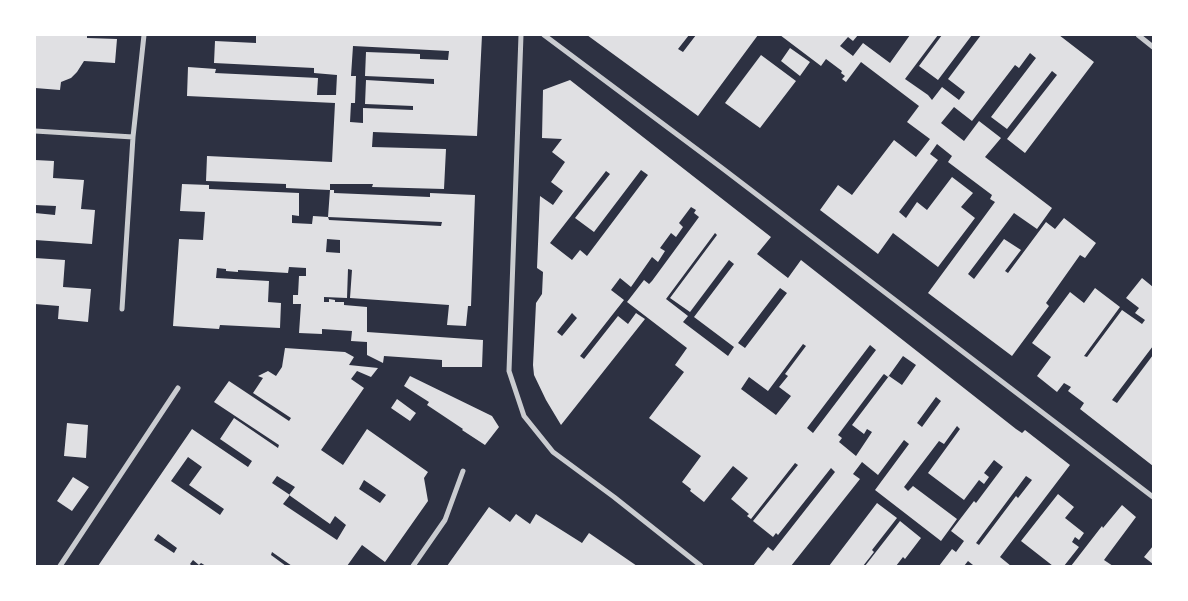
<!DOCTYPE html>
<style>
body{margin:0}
#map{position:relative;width:1188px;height:601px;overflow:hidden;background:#2d3142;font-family:Arial,sans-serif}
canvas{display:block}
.frame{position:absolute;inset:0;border:36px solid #fff;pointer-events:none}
</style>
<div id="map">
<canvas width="1188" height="601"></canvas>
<div class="frame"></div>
</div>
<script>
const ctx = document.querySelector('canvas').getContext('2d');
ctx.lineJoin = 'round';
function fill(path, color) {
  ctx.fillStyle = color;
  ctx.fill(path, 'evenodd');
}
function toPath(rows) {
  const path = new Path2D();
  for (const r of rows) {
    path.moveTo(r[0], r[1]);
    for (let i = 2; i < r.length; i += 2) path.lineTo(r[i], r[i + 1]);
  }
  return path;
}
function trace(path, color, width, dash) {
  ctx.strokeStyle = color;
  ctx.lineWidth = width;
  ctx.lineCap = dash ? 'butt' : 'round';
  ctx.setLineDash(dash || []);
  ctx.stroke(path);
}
fill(toPath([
 [35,35,87,35,87,38,117,39,115,63,84,61,77,72,71,78,61,82,60,90,35,88],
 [256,35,482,35,477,136,373,132,372,147,446,149,444,189,372,187,373,184,330,184,330,190,286,188,286,184,206,181,207,156,332,162,335,103,187,96,188,67,216,69,215,73,318,78,317,95,336,95,337,75,314,73,314,68,214,63,215,41,256,43],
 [353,46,449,51,448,60,420,59,420,54,366,52,365,76,434,79,434,84,366,80,365,104,413,106,413,110,363,108,363,123,350,122,351,103,355,103,356,76,351,76],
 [587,35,689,35,678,49,683,52,696,35,758,35,698,116],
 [780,35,858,35,853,41,848,37,840,46,853,56,863,43,890,63,910,35,938,35,905,79,928,95,932,100,942,87,959,100,965,92,948,79,981,35,1059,35,1094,62,1025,153,1007,139,1057,75,1052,71,1007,129,991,117,1036,58,1030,53,1019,68,1015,65,972,121,954,107,941,123,964,141,979,121,1001,138,985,157,1052,208,1037,229,1014,213,968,274,974,279,1004,239,1021,250,1005,271,1008,273,1046,222,1055,229,1064,218,1096,243,1085,258,1080,255,1046,303,1049,306,1012,356,928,293,995,202,990,199,992,195,948,162,952,156,937,144,930,154,938,160,899,212,906,218,917,202,927,210,952,177,973,193,961,207,975,218,938,267,893,233,878,254,820,210,838,185,852,195,894,140,916,157,930,139,907,122,919,106,861,62,846,82,842,79,845,76,841,73,842,71,826,59,821,66],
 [942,35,972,35,938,80,919,66],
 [790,48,810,62,800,76,781,61],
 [761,55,796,81,760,128,725,103],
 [570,80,771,237,757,254,788,278,801,260,1016,429,1022,433,1025,430,1070,465,1000,557,1011,566,972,566,973,565,968,561,964,566,939,566,952,549,956,552,964,541,951,531,974,501,976,503,1003,467,994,460,984,473,989,477,984,484,979,480,964,500,928,473,960,429,957,426,944,444,939,441,904,487,908,491,913,486,957,519,941,541,875,490,909,444,904,440,878,475,862,462,853,474,860,479,791,566,753,566,768,547,773,551,835,472,831,468,778,535,776,533,773,537,753,521,798,465,795,463,751,519,747,516,749,514,731,499,748,478,733,466,704,502,690,491,691,489,682,482,701,456,649,418,684,372,675,365,687,348,627,302,644,280,649,284,652,281,699,217,694,213,696,210,691,207,679,223,683,227,676,237,671,233,660,248,665,251,658,262,652,257,631,287,620,278,611,290,624,300,580,356,584,359,618,316,628,324,636,313,645,319,561,425,546,400,534,375,533,365,536,303,542,294,543,272,537,268,540,196,553,205,563,191,551,182,565,162,552,152,562,139,542,138,543,90],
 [641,170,648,175,587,256,580,250,572,260,550,243,606,171,610,174,575,218,594,232],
 [715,233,717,235,670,298,690,312,729,260,734,264,694,317,734,347,728,356,683,322,688,316,666,299],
 [780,288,787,293,745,348,738,343],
 [572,313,577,318,562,336,557,332],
 [803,344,806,346,785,374,788,376,779,387,791,396,776,415,741,389,749,377,768,391],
 [870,345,876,350,813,433,807,428],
 [903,356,916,365,902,385,889,376,852,425,864,434,867,429,872,432,856,456,839,442,842,438,838,435,883,375,884,374,888,377],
 [936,397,941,401,922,427,917,423],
 [1026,476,1032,480,1018,498,1016,496,979,545,976,543],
 [35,160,54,161,53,178,84,180,81,209,95,210,92,244,35,240,35,213,55,215,56,206,35,205],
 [182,184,209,185,209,189,299,193,299,216,292,215,292,223,312,224,313,216,328,217,329,220,441,226,442,222,328,217,330,190,334,190,334,193,430,197,430,193,475,195,471,306,468,306,466,326,447,325,449,305,350,298,352,270,348,269,347,298,324,297,324,302,329,302,329,299,335,300,335,302,344,302,344,305,367,307,367,332,483,340,482,367,442,367,442,360,384,356,383,363,367,355,367,342,351,341,352,331,322,329,322,334,299,333,301,304,293,304,293,295,298,295,299,276,306,276,306,268,289,267,288,273,238,270,238,272,226,271,226,269,217,268,216,278,269,281,268,302,281,303,280,328,220,325,219,329,173,326,179,239,203,240,205,212,180,211],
 [327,239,340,240,340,253,326,252],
 [35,258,65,260,63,287,91,289,88,322,58,319,59,306,35,304],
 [1142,278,1153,287,1153,346,1112,400,1117,403,1153,355,1153,466,1080,409,1084,403,1068,391,1071,387,1064,383,1057,392,1037,376,1051,357,1032,343,1070,292,1084,303,1095,288,1120,307,1084,356,1087,357,1122,310,1142,324,1145,320,1135,313,1139,308,1126,298],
 [285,348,345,352,354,357,349,365,378,368,371,377,357,371,351,379,364,388,321,450,343,465,367,429,428,472,424,478,428,501,385,562,362,545,347,566,292,566,272,552,271,555,286,566,206,566,201,563,199,565,193,560,190,564,192,566,98,566,192,429,248,467,252,461,220,439,234,418,278,448,279,445,214,402,229,381,289,421,291,418,253,393,263,378,258,376,268,371,276,376,282,367],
 [188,457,202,467,189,485,224,509,220,515,171,481],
 [277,476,295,487,289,495,330,524,335,516,346,525,337,540,283,504,290,495,272,483],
 [364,480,386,495,380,503,359,489],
 [158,534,177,548,174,553,154,540],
 [410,376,492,416,499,427,485,445,462,430,463,429,427,405,429,402,404,386],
 [397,399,416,413,410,421,391,408],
 [67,423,88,425,86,458,64,456],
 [73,477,89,487,72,511,57,501],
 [1058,494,1074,507,1065,518,1084,533,1079,540,1075,537,1072,542,1079,547,1064,566,1053,566,1021,541],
 [877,503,897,518,872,550,874,552,863,566,829,566],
 [1122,505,1136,517,1104,560,1113,566,1071,566,1102,526,1103,528],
 [489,507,510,522,516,514,530,524,536,514,582,543,589,533,637,566,447,566],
 [900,521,921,538,905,559,903,557,896,566,865,566],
 [1153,546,1153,564,1144,557]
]), '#e0e0e3');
trace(toPath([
 [521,35,509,371,524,416,553,452,614,497,701,566],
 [544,35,722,168,1153,497],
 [1138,35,1153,47],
 [35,131,133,137],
 [122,309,133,137,144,35],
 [60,566,178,388],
 [413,566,445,520,463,471]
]), '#caccd0', 5);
</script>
